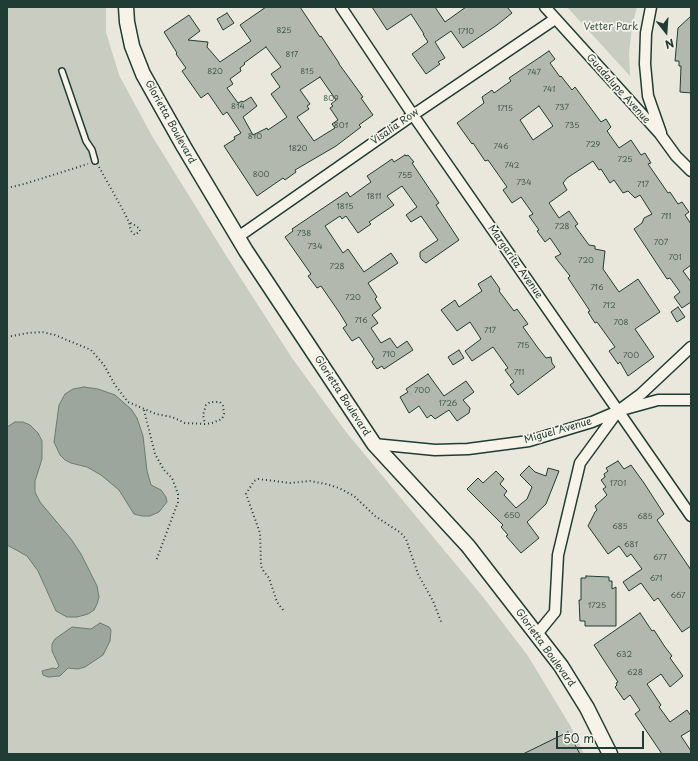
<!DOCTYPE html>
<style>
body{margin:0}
#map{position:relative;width:698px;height:761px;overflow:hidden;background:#eae8dd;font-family:"Playpen Sans",sans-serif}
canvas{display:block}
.frame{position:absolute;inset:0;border:8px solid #1f3d34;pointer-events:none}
.north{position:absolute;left:646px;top:12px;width:40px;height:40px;-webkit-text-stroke:3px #f7f3e8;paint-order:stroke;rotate:163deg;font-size:11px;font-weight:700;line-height:16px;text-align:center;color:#1f3d34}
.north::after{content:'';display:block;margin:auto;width:14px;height:18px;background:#1f3d34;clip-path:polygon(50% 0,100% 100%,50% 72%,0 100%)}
.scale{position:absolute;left:556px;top:731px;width:88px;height:18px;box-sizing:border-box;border:2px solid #1f3d34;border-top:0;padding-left:5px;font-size:12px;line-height:14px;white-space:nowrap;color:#1f3d34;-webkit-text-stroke:3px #f7f3e8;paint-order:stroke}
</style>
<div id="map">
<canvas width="698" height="761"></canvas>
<div class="frame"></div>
<div class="north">N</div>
<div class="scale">50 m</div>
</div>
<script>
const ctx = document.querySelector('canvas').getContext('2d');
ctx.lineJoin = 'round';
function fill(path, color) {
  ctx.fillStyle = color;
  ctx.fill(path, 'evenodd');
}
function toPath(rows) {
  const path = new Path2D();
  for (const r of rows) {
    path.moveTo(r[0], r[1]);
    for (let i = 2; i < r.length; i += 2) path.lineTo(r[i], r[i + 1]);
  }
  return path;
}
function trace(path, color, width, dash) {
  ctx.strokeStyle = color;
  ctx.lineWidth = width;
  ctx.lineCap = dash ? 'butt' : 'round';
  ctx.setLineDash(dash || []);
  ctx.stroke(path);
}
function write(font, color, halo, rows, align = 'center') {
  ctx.font = font + ' "Playpen Sans",sans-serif';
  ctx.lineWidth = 3.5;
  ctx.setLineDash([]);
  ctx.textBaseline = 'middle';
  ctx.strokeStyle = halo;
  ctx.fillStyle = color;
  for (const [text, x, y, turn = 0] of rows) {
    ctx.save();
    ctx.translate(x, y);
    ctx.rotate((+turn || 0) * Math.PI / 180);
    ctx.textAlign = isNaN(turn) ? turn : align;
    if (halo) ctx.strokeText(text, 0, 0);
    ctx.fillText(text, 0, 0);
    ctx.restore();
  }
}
fill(toPath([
 [7,7,106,7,106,32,119,75,152,136,227,257,292,358,346,432,483,597,528,656,571,727,584,754,7,754],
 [567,7,637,7,632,27,629,53,630,76]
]), '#c8ccc1');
const water = toPath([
 [84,387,98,389,115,395,131,409,137,418,143,436,147,471,151,485,161,490,166,497,167,502,159,512,150,516,142,516,134,514,119,490,101,475,87,467,71,463,65,460,60,455,54,442,59,405,65,394,73,389,84,387],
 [15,422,23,422,30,425,38,433,42,441,42,459,35,481,35,492,40,502,71,539,81,554,97,586,99,597,97,604,94,610,88,614,77,617,67,617,56,611,38,571,27,556,7,545,7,427,15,422],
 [100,623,109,627,111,630,110,641,103,655,85,667,78,669,68,668,60,676,48,677,43,675,42,671,53,668,56,669,59,666,52,651,52,644,55,639,72,627,91,629,100,623]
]);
fill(water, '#9ca69c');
trace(water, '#6a7c72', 1);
const building = toPath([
 [266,7,300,7,320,37,321,36,339,63,339,64,363,97,361,98,373,115,359,125,361,127,336,146,295,170,296,172,285,180,283,178,257,196,224,146,235,139,234,137,241,133,227,112,223,115,208,93,201,98,182,71,186,68,176,54,177,53,164,32,189,15,200,31,188,40,208,42,207,47,220,62,251,41,240,25,266,7],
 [266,47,281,67,271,74,280,87,271,94,287,117,268,130,267,128,253,135,243,117,257,106,251,97,243,102,242,101,238,103,227,88,233,84,230,79,241,71,240,68,245,64,244,63,266,47],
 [320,77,336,100,331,104,333,106,330,108,338,120,332,124,335,128,314,141,297,117,309,109,307,106,310,104,300,90,320,77],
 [372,7,435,7,445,22,466,7,507,7,512,13,497,25,463,48,451,31,435,42,445,58,438,62,440,64,426,74,412,54,428,42,423,34,424,34,411,14,387,30,372,7],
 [227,13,234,23,223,30,217,19,227,13],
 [691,16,691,93,680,92,681,66,679,66,679,61,675,61,678,28,691,16],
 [549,51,555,59,550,63,560,77,561,76,572,90,575,87,601,122,606,119,611,127,607,131,619,148,631,140,641,155,645,153,651,163,648,164,668,193,670,192,678,204,682,202,689,212,685,215,691,224,691,265,683,271,691,282,691,302,682,308,674,297,680,292,670,278,667,279,634,229,642,223,644,218,652,214,640,195,635,198,628,191,623,193,614,180,610,183,601,169,599,170,593,161,567,178,563,183,567,190,549,203,559,218,569,211,578,224,575,226,589,245,595,246,595,249,605,251,603,269,619,292,638,279,660,312,635,329,654,357,628,376,620,362,618,364,609,351,615,347,597,322,595,323,588,312,590,311,568,278,570,276,555,257,561,254,550,238,545,242,537,231,539,230,529,216,533,214,521,197,512,203,503,190,507,187,488,160,485,161,473,143,472,144,457,123,484,103,482,97,492,90,494,93,511,81,509,78,549,51],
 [539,106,553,126,533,140,520,120,539,106],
 [405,155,406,156,408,155,414,162,412,163,439,203,436,205,459,240,426,263,422,260,420,257,420,252,438,240,421,216,411,222,406,215,417,207,402,186,387,196,394,205,369,222,371,224,358,233,346,216,342,219,340,216,325,226,343,253,348,249,364,272,391,253,398,263,368,283,377,297,375,299,381,308,372,315,378,323,371,328,381,343,390,338,397,348,407,341,413,350,384,369,382,366,377,369,372,362,374,359,359,337,352,341,343,328,347,325,339,312,321,286,317,288,308,276,311,274,285,237,293,231,292,229,347,192,350,197,371,182,367,176,376,170,392,159,394,162,405,155],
 [491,276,500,289,499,291,514,311,517,309,528,324,523,327,538,348,546,358,551,357,552,363,555,367,518,395,510,385,514,382,505,370,508,368,493,347,472,361,465,351,481,339,470,322,457,331,441,310,455,300,459,307,482,291,478,284,491,276],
 [678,307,685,317,677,322,671,312,678,307],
 [459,350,464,358,453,365,448,357,459,350],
 [428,374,444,396,466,381,474,392,463,400,470,408,469,413,457,421,449,410,435,419,431,415,427,418,419,406,409,413,400,397,408,392,406,389,428,374],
 [618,461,624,469,631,465,644,483,664,514,657,520,691,570,691,626,682,632,658,598,654,601,641,583,629,591,623,582,642,569,631,554,627,557,619,546,608,554,588,526,595,512,597,510,595,506,607,495,603,489,606,487,601,480,605,477,604,474,608,471,606,468,618,461],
 [529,466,535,472,546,476,548,468,559,471,546,504,527,522,539,538,521,553,506,536,508,535,501,527,503,525,467,489,478,478,483,483,496,471,504,479,500,484,507,491,504,495,516,508,527,499,532,487,520,475,529,466],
 [586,576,609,577,609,581,612,581,612,589,616,587,616,626,585,626,585,621,580,621,579,600,581,600,581,578,586,578,586,576],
 [640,613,652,631,654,630,665,647,672,656,670,658,683,676,670,687,661,674,647,684,661,705,659,707,670,722,687,710,691,716,691,730,681,736,691,751,691,754,662,754,635,714,640,710,630,695,624,700,615,687,617,685,616,683,618,682,594,645,640,613],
 [568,732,580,754,523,754,568,732]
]);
fill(building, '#b2b8ae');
trace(building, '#1f3d34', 1);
const lane = toPath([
 [62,71,86,141,92,150,95,161]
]);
const street = toPath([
 [341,7,413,115,691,516],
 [545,7,660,134,676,156,691,171],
 [651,7,646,33,645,64,648,96,661,133],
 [238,237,413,115,555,19],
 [374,444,435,450,468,449,529,441,592,422,618,411,658,400,691,400],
 [537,634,555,612,558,555,580,463,618,411,641,394,691,347]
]);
const secondary = toPath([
 [126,7,127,22,132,46,143,74,184,147,246,251,374,444,468,546,561,666,587,708,610,754]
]);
trace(lane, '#1f3d34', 8);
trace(street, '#1f3d34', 13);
trace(secondary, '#1f3d34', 17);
trace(toPath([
 [99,167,124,212,129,222,131,231,135,235,140,231,139,228,129,222],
 [7,188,24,184,88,164],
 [7,337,28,333,42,332,55,335,91,350,104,365,115,385,128,402,156,414,172,417,185,423,205,424,212,423,222,419,224,414,223,406,220,402,210,402,206,405,203,415,205,424],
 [144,410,155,454,164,470,172,478,178,494,178,502,156,561],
 [283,610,277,602,269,578,264,572,261,566,260,533,246,494,254,481,258,479,290,483,310,481,326,484,339,488,354,496,375,516,401,533,406,539,418,574,433,601,442,624]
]), '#1f3d34', 2, [1, 3]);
trace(lane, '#f7f3e8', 5);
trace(street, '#f7f3e8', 10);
trace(secondary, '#f7f3e8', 14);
write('8px', '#445c52', null, [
 ["825",284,31],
 ["1710",466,32],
 ["817",292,55],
 ["820",215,72],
 ["815",307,72],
 ["747",534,73],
 ["741",549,90],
 ["809",331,99],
 ["814",238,107],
 ["737",562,108],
 ["1715",505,109],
 ["801",341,126],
 ["735",572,126],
 ["810",255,137],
 ["729",593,145],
 ["746",501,147],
 ["1820",298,149],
 ["725",625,160],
 ["742",512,166],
 ["800",261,175],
 ["755",405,176],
 ["734",524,183],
 ["717",643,185],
 ["1811",374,197],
 ["1815",345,207],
 ["711",666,217],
 ["728",562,227],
 ["738",304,234],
 ["707",661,243],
 ["734",315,247],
 ["701",675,258],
 ["720",586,261],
 ["728",337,267],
 ["716",597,288],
 ["720",353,298],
 ["712",609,306],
 ["716",361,321],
 ["708",621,323],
 ["717",490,331],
 ["715",523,346],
 ["710",389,355],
 ["700",631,356],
 ["711",519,373],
 ["700",422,391],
 ["1726",448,404],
 ["1701",618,484],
 ["650",512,516],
 ["685",645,517],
 ["685",620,527],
 ["681",631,545],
 ["677",660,558],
 ["671",656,579],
 ["667",678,596],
 ["1725",597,606],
 ["632",624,655],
 ["628",635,673]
]);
write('10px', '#415a50', '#f7f3e8', [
 ["Vetter Park",611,27]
]);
write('10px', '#1f3d34', '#f7f3e8', [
 ["Guadalupe Avenue",618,89,48],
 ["Glorietta Boulevard",170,122,61],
 ["Visalia Row",395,127,-35],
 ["Margarita Avenue",515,262,55],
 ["Glorietta Boulevard",342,396,57],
 ["Miguel Avenue",558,431,-16],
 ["Glorietta Boulevard",545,648,54]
]);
</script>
